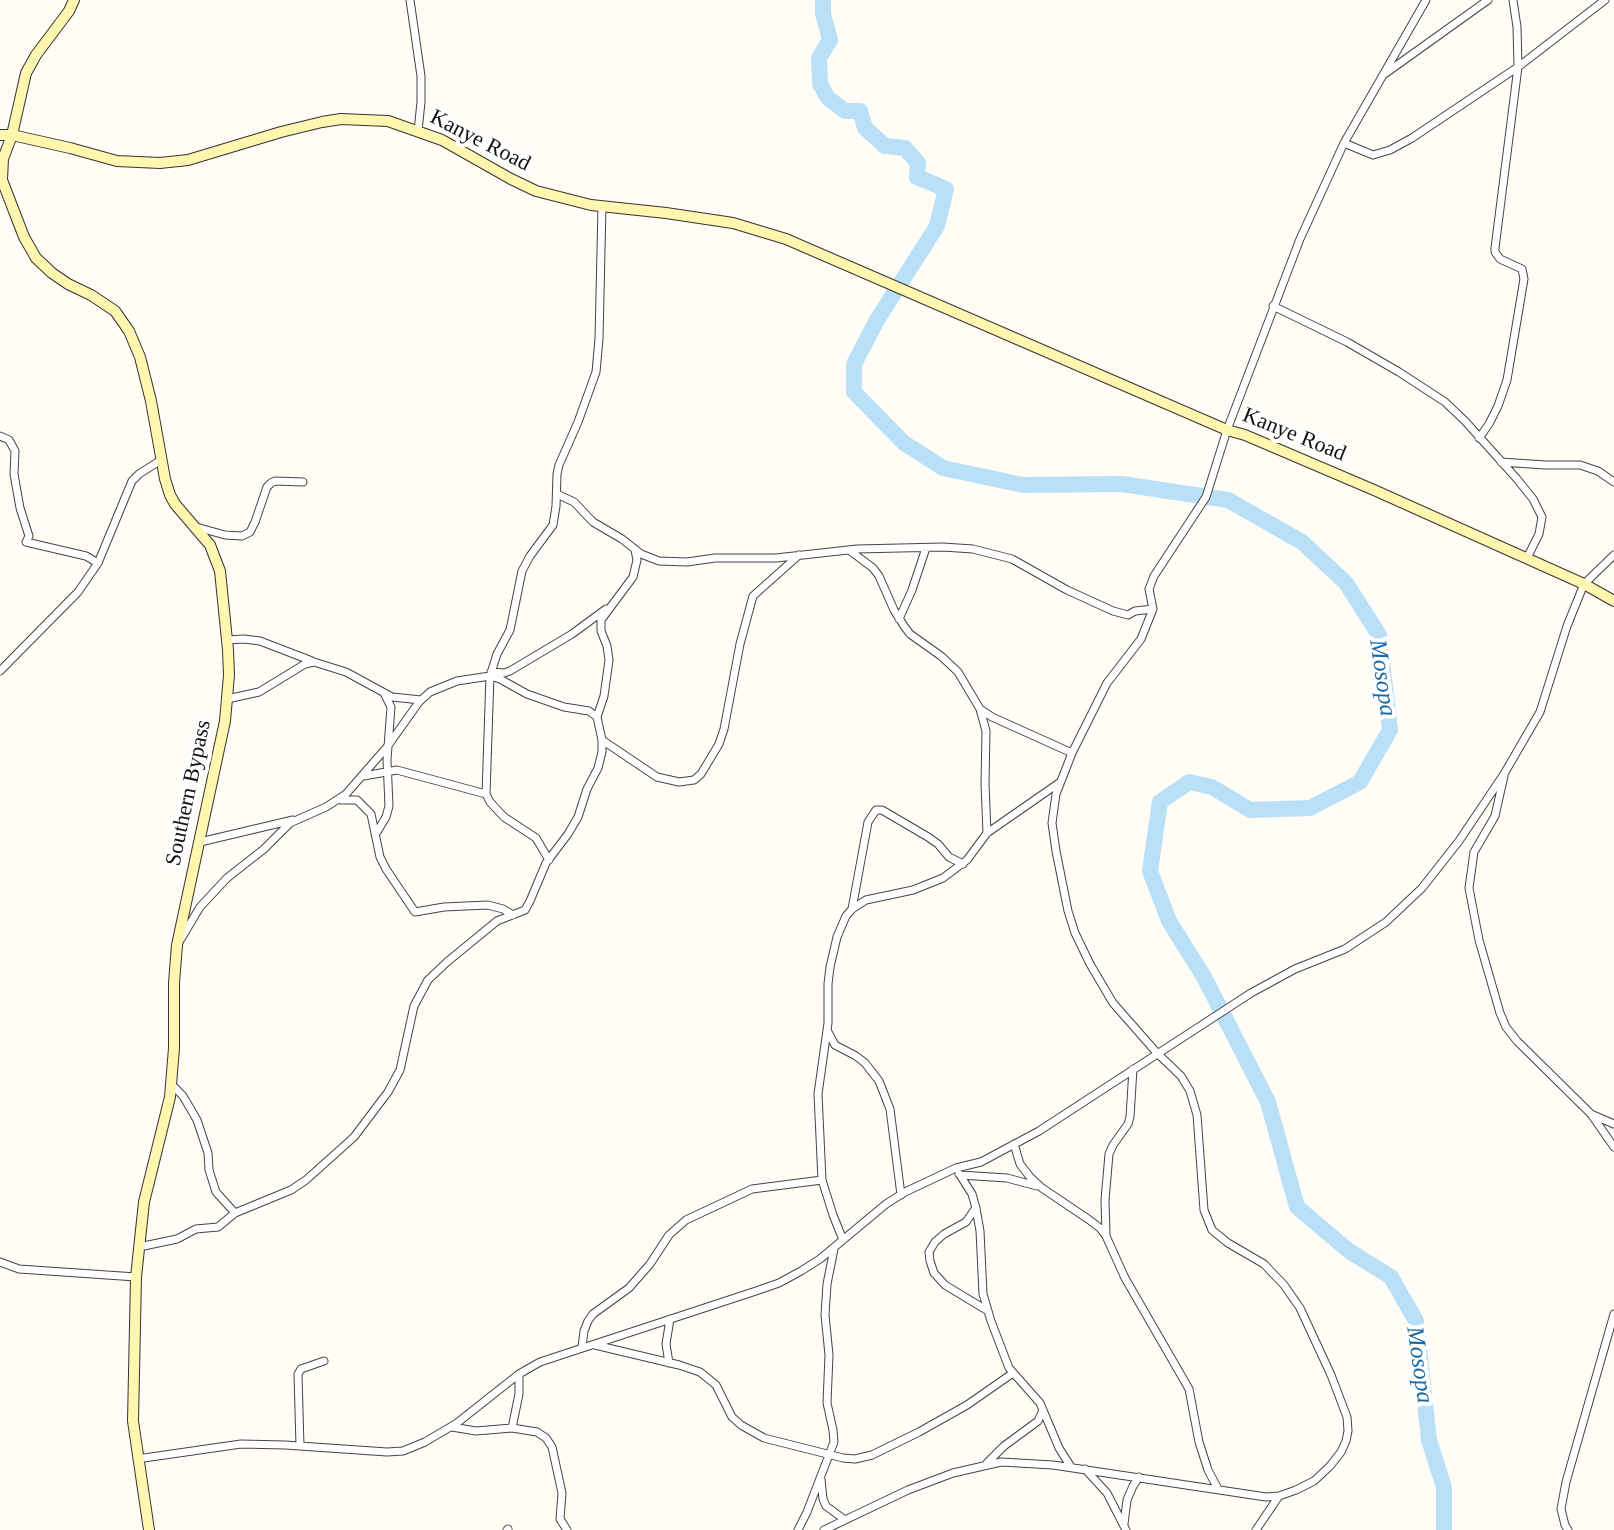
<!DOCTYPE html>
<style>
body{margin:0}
canvas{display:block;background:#fffdf5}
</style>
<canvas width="1614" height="1530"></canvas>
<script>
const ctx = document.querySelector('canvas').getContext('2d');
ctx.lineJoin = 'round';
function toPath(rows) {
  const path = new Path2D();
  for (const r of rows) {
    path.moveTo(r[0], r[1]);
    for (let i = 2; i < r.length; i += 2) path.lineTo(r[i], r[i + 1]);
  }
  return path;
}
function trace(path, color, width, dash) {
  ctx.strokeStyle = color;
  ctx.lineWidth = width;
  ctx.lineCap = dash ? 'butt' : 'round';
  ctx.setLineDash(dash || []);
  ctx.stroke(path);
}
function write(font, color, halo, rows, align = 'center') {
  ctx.font = font + ' "Times New Roman",serif';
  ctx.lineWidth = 8;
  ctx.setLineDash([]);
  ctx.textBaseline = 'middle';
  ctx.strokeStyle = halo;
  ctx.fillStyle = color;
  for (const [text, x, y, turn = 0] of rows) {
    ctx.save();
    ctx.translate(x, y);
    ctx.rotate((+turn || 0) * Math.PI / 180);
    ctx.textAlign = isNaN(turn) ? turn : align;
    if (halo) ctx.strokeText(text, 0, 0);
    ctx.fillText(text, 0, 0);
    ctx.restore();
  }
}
trace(toPath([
 [823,0,823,14,830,40,819,58,820,84,828,98,845,111,860,111,865,128,885,146,905,148,918,163,917,177,946,189,937,226,877,320,854,364,854,392,904,443,943,468,1023,485,1122,484,1228,500,1302,542,1346,583,1379,635,1390,730,1360,782,1310,808,1250,810,1212,787,1189,782,1160,802,1150,871,1169,921,1204,977,1268,1102,1297,1207,1349,1251,1391,1277,1416,1321,1429,1440,1444,1487,1444,1530]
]), '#b9e0f7', 16);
const street = toPath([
 [410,0,421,76,421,102,418,131],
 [1386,73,1488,0],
 [1344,143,1373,155,1390,150,1412,138,1518,67,1605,0],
 [1273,306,1347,342,1399,372,1445,402,1465,421,1517,479,1533,499,1542,517,1539,534,1527,558],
 [0,436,9,440,15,451,14,474,20,508,29,536,26,542,86,556,98,563],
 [1479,438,1489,424,1498,406,1507,380,1524,279,1522,269,1500,259,1495,252,1495,248,1518,67,1517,27,1513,0],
 [1501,462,1545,465,1580,465,1598,471,1614,482],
 [557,494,574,502,593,522,622,539,641,554,659,561,687,562,715,558,776,558,857,549,943,547,973,549,1012,559,1067,590,1113,611,1128,615,1135,611,1153,609],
 [196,527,225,535,242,536,250,532,255,522,267,487,271,483,275,481,303,482],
 [849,550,873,568,879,576,894,610,904,626,910,634,941,656,958,672,980,709,992,717,1072,753],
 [899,619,912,590,926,548],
 [227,640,244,639,260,641,312,661],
 [0,671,78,592,98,563,132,481,139,474,161,460],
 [491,672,504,673,510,671,572,634,606,609],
 [227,699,259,692,305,664,314,662,346,672,392,697,421,700],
 [980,709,986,731,985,784,987,833],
 [597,717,604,696,609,660,607,646,601,631,601,620,633,577,637,560,635,550],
 [602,740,657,777,679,782,694,780,701,774,719,744,724,729,740,644,753,596,799,555],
 [364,776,397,770,486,794],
 [1504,776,1495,816,1474,852,1469,888,1479,940,1500,1013,1506,1027,1517,1041,1591,1114,1614,1147],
 [341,800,357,800,371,814,380,857,386,869,415,912,444,907,488,905,503,909,513,915],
 [377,832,386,817,389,806,387,760,391,707,385,695],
 [200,842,293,820],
 [549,860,536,838,504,817,490,802,486,794,490,676,497,654,510,630,522,571,530,556,553,525,556,506,557,474,559,465,578,422,596,372,599,339,602,206],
 [852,909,868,822,876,810,882,810,928,837,938,844,949,857,963,864],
 [828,1032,835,1045,856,1056,865,1063,879,1081,890,1109,901,1195],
 [171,1084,183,1096,197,1120,208,1153,209,1170,216,1192,235,1213],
 [1593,1115,1614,1124],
 [1014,1144,1020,1164,1030,1177,1042,1188,1088,1219,1100,1228,1106,1236,1125,1278,1189,1389,1199,1442,1208,1470,1218,1489],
 [959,1174,960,1175,1007,1178,1037,1186],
 [960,1175,972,1194,976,1208,980,1231,983,1294,991,1321,1009,1368,1040,1403,1059,1448,1071,1467],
 [975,1209,966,1222,944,1234,935,1242,929,1252,930,1261,934,1273,945,1285,988,1311],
 [1106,1234,1105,1200,1109,1154,1113,1145,1128,1124,1130,1117,1133,1069],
 [843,1240,833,1215,822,1180,818,1094,828,1023,828,984,830,967,837,937,846,916,852,909,866,900,913,890,943,878,967,860,987,833,1059,783],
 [139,1247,177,1239,196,1229,218,1227,235,1213,291,1190,306,1180,354,1137,388,1092,400,1070,414,1006,428,980,447,962,497,921,525,910,530,901,546,863,568,834,578,817,587,789,598,768,602,752,602,740,597,717,589,711,564,707,527,694,500,679,490,676,457,681,430,692,419,702,387,747,346,794,326,807,290,823,264,849,227,878,200,907,181,939],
 [0,1262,19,1269,136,1277],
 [595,1345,679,1365,700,1372,716,1385,732,1417,741,1425,764,1438,843,1458,855,1459,872,1455,919,1432,967,1405,1013,1373],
 [582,1347,584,1331,588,1321,593,1314,629,1288,650,1264,669,1235,686,1220,752,1189,822,1180],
 [669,1363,666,1344,670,1319],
 [452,1427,476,1431,512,1428,537,1432,546,1438,552,1447,562,1493,560,1519,567,1530],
 [512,1428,519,1394,519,1374],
 [300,1446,298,1374,301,1369,324,1361],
 [137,1459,241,1444,285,1445,387,1452,403,1451,425,1442,457,1423,519,1374,540,1362,756,1291,779,1283,801,1271,820,1259,886,1204,905,1192,956,1168,981,1162,1039,1131,1251,993,1295,969,1345,949,1386,922,1422,888,1459,841,1504,774,1540,712,1567,626,1584,584,1614,555],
 [987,1463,1004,1446,1038,1421,1043,1410],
 [1085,1469,1107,1493,1126,1530],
 [821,1479,823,1499,826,1506,845,1520],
 [1124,1524,1127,1500,1133,1486,1139,1477],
 [507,1530,508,1529],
 [798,1530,807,1512,834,1442,833,1430,827,1403,829,1355,825,1315,827,1284,834,1249],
 [824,1530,908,1490,953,1473,1001,1462,1053,1465,1266,1497,1279,1496,1296,1490,1314,1481,1330,1466,1341,1452,1346,1441,1348,1431,1347,1417,1331,1375,1300,1308,1284,1285,1264,1264,1228,1243,1212,1230,1204,1210,1197,1115,1190,1091,1181,1076,1157,1053,1113,1003,1090,964,1075,933,1068,911,1056,851,1052,823,1056,794,1072,753,1107,683,1141,639,1153,609,1149,589,1154,576,1206,497,1227,430,1300,239,1344,143,1426,0],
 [1256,1530,1279,1496],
 [1568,1530,1565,1525,1561,1509,1566,1482,1614,1314]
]);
const secondary = toPath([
 [74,0,69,11,36,55,26,73,12,135,3,159,2,180,24,237,36,258,52,273,68,284,91,295,115,311,129,331,140,357,151,401,165,479,170,495,175,504,210,545,220,571,228,650,229,675,225,721,177,945,174,983,174,1048,170,1097,144,1202,136,1277,133,1421,149,1530],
 [0,135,12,135,70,148,117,161,160,163,188,160,281,132,322,122,341,119,388,121,442,140,511,179,536,191,591,205,666,213,733,223,786,239,1227,430,1245,435,1374,490,1584,584,1614,601]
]);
trace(street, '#444', 9);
trace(secondary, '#333', 12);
trace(street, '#fff', 7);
trace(secondary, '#fff6b0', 10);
write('22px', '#111', '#fff', [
 ["Kanye Road",480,141,27],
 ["Kanye Road",1294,435,22],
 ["Southern Bypass",189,793,-78]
]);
write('italic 24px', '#1768a6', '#fff', [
 ["Mosopa",1382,678,82],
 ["Mosopa",1419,1365,82]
]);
</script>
